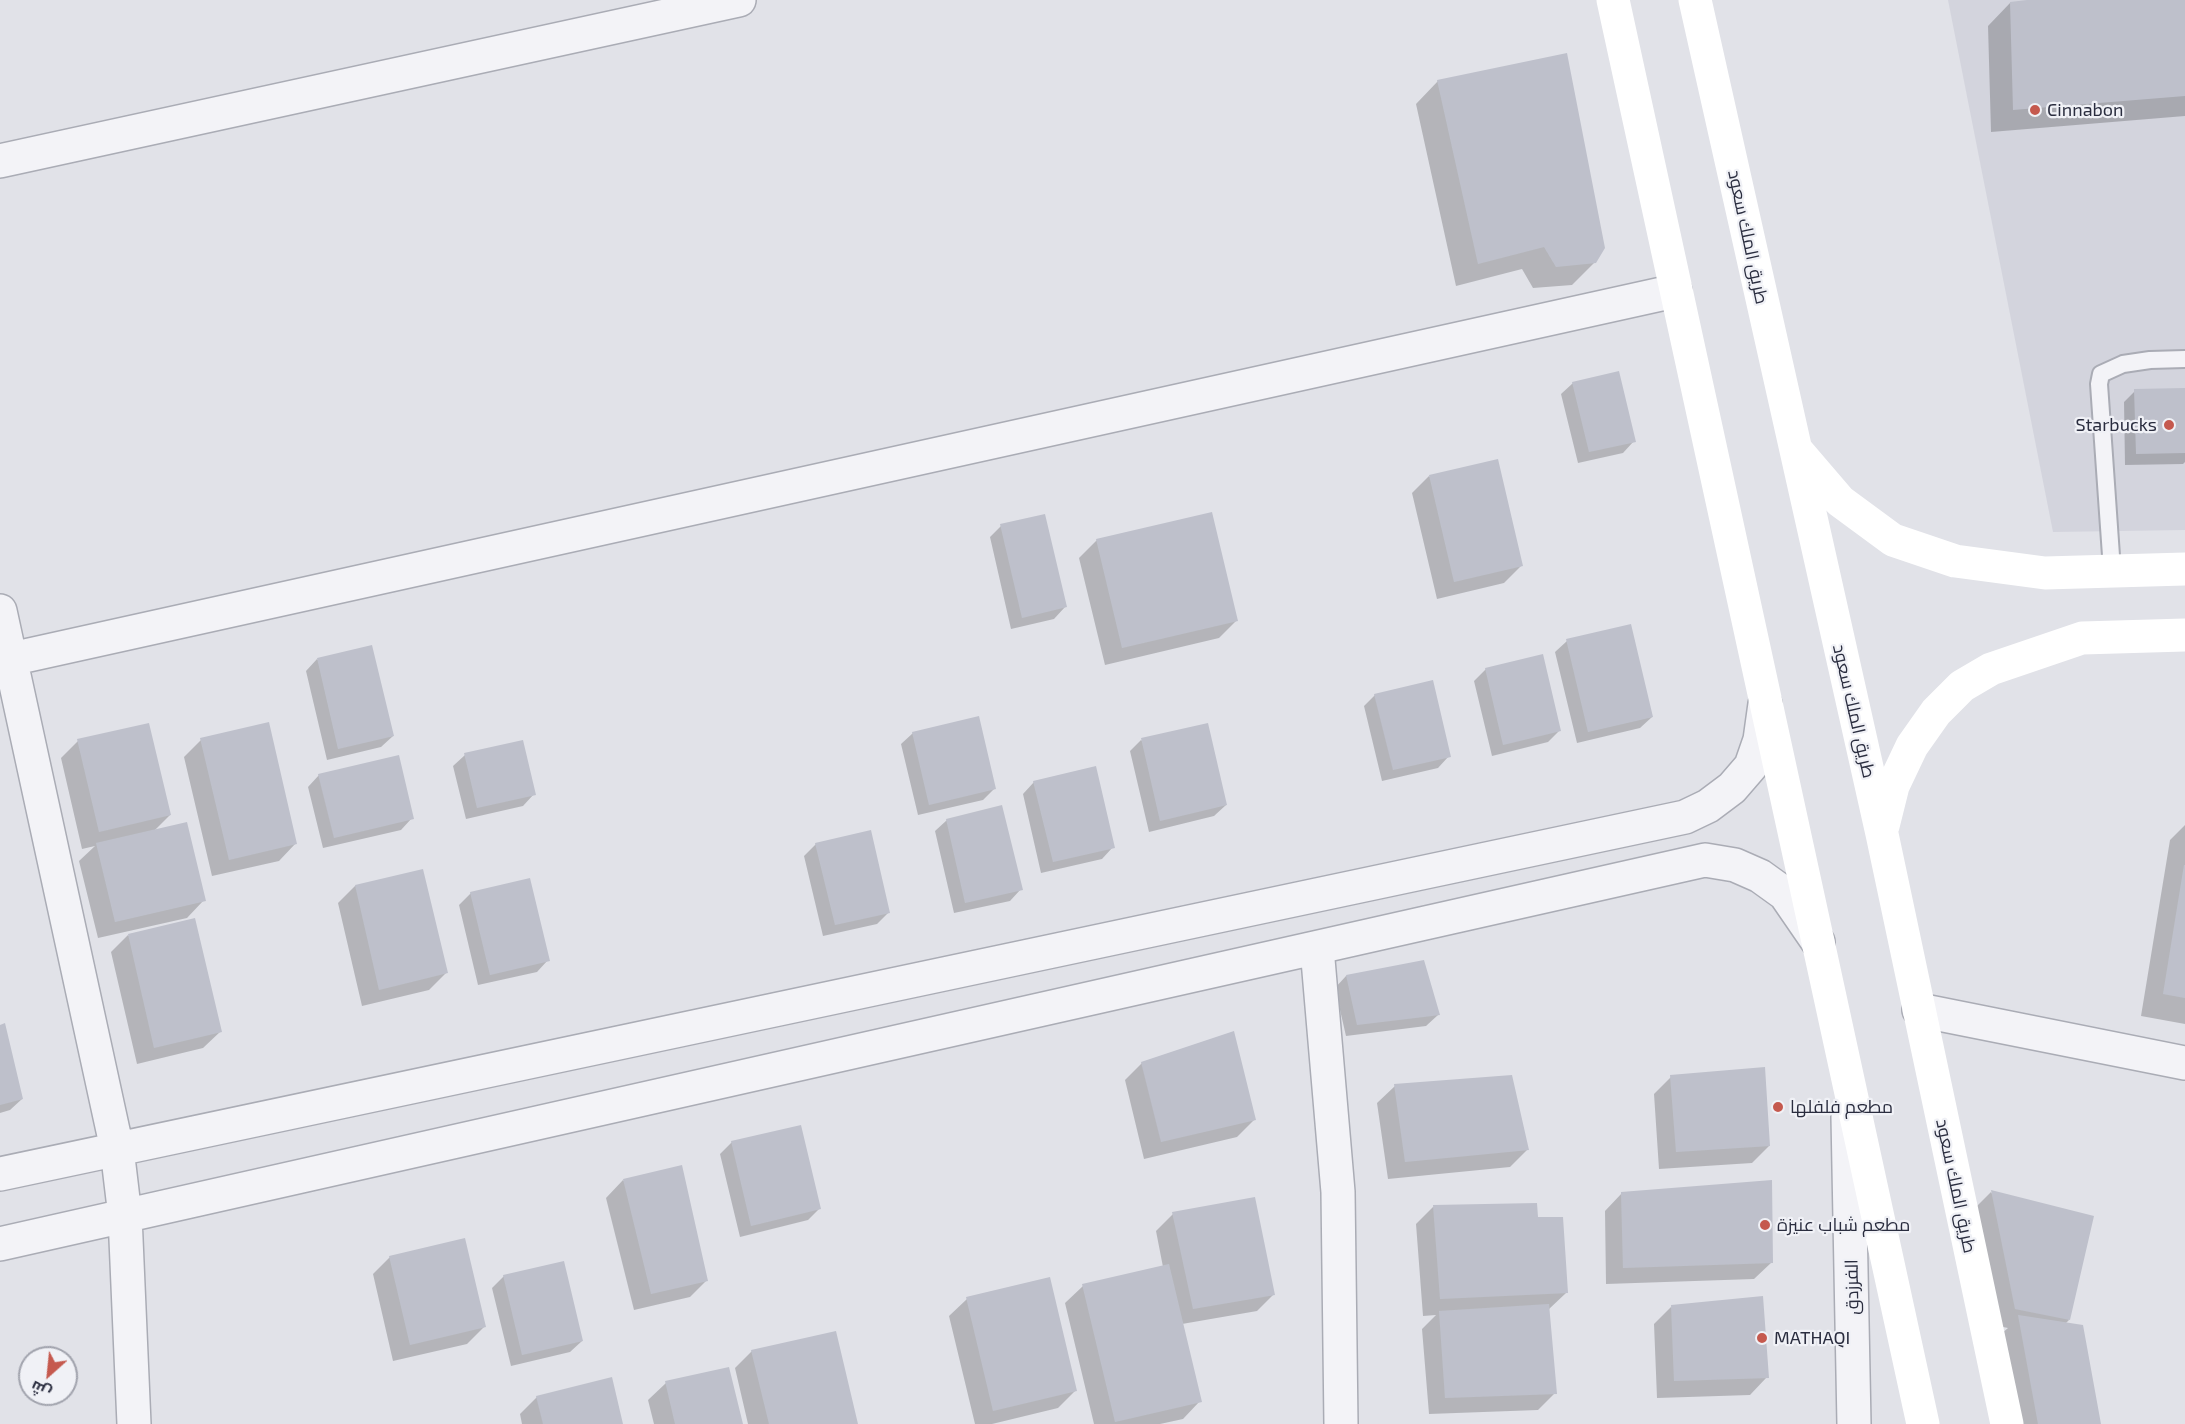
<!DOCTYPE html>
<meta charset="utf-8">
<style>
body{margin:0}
#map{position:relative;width:2185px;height:1424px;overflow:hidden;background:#e1e2e8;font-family:"Exo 2",Cairo,sans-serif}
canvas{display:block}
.north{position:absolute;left:18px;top:1346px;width:60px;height:60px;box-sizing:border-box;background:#f0f1f6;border:2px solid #a1a3ad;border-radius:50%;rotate:207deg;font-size:16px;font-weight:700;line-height:24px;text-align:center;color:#2a2d3f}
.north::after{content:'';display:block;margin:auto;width:21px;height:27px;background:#c5594e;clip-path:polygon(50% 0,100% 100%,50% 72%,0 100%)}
</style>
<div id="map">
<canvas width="2185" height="1424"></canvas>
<div class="north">ش</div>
</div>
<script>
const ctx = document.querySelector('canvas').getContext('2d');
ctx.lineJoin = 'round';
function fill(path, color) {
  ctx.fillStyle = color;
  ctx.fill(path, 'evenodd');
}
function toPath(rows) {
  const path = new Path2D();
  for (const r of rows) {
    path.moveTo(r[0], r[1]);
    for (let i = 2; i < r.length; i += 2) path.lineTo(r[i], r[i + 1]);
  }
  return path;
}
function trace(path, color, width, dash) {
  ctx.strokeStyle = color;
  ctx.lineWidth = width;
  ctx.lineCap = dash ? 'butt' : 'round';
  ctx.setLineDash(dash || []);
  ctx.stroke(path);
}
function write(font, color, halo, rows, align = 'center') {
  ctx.font = font + ' "Exo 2",Cairo,sans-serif';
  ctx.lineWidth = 4.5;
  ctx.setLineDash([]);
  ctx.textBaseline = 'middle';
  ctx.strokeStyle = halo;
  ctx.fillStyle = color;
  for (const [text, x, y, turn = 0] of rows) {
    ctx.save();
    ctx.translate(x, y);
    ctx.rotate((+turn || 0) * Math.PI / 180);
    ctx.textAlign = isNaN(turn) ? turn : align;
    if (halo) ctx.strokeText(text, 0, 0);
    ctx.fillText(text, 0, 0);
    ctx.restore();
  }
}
fill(toPath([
 [1948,0,2185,0,2185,530,2053,532]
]), '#d3d4dd');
fill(toPath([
 [2042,0,2185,0,2185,116,1991,132,1988,26,2010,3],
 [1438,81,1595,262,1572,285,1533,288,1522,269,1456,286,1416,104],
 [1573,383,1634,441,1623,453,1578,463,1561,394],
 [2185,390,2185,462,2183,464,2125,465,2124,402,2135,391],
 [1429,476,1521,566,1504,583,1437,599,1412,493],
 [1001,526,1065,607,1054,619,1011,629,990,537],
 [1097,540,1236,621,1219,638,1105,665,1079,558],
 [1567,641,1652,717,1640,728,1577,743,1555,652],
 [317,659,393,736,381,747,327,760,306,671],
 [1486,669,1559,731,1548,742,1492,756,1474,681],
 [1375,695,1449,756,1438,768,1382,781,1364,706],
 [913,733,994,789,983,800,918,815,901,744],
 [201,740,296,843,279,861,212,876,184,757],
 [1141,740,1226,805,1214,816,1149,832,1130,751],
 [78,741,170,815,154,831,204,900,187,918,98,938,79,861,95,846,82,849,61,758],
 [465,755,534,794,523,806,466,819,453,766],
 [319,775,412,818,401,830,323,848,308,787],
 [1034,782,1113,847,1102,859,1041,873,1023,794],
 [947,820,1021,889,1010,901,954,913,935,831],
 [2185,825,2185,1024,2141,1016,2170,840],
 [816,844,889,912,877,924,823,936,804,856],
 [422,871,446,973,429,990,362,1006,338,903,355,886],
 [471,893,548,960,537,972,478,985,459,905],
 [128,935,221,1031,203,1048,137,1064,111,952],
 [1423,962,1438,1015,1426,1026,1346,1036,1335,988,1346,976],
 [0,1026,22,1099,10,1110,0,1113],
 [1142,1063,1254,1120,1237,1137,1144,1159,1125,1080],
 [1671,1077,1769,1146,1752,1163,1659,1169,1654,1094],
 [1395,1086,1527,1150,1510,1167,1388,1179,1377,1103],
 [732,1142,819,1209,808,1220,740,1237,720,1154],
 [623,1180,707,1280,690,1297,634,1310,606,1198],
 [1991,1192,2069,1320,2065,1324,2100,1424,2018,1424,2001,1334,2008,1328,1998,1326,1974,1209],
 [1622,1193,1772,1262,1754,1279,1606,1284,1605,1211],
 [1433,1207,1537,1219,1566,1293,1548,1310,1555,1393,1538,1410,1429,1414,1422,1329,1436,1315,1423,1316,1416,1224],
 [1173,1214,1274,1294,1257,1311,1182,1324,1200,1401,1183,1419,1160,1424,1094,1424,1065,1303,1083,1286,1163,1267,1156,1231],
 [390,1257,484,1327,467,1344,393,1361,373,1274],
 [504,1276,582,1341,570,1352,511,1366,492,1288],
 [967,1299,1075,1391,1058,1408,992,1424,975,1424,949,1316],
 [1671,1307,1767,1377,1750,1395,1657,1398,1654,1324],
 [752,1351,857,1424,748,1424,735,1368],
 [666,1383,741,1424,654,1424,648,1400],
 [537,1397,622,1424,522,1424,520,1414]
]), '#0003');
fill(toPath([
 [2027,0,2185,0,2185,96,2013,110,2010,2],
 [1567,53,1605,248,1596,263,1556,267,1544,247,1478,264,1437,80],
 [1619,371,1636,442,1589,452,1572,382],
 [2185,388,2185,453,2136,454,2134,389],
 [1498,459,1523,566,1454,582,1429,475],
 [1212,512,1238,621,1122,648,1096,539],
 [1045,514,1067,607,1022,618,1000,524],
 [1631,624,1653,717,1588,732,1566,639],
 [372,645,394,736,338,749,317,658],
 [1543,654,1561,731,1503,745,1485,668],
 [1433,680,1451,757,1393,770,1374,694],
 [979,716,996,789,929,805,912,732],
 [269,722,297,844,229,860,200,738],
 [149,723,171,815,99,832,77,739],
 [1208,723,1227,805,1160,821,1141,738],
 [523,740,536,795,477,808,464,753],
 [399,755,414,819,334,838,318,774],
 [1096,766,1115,848,1053,862,1033,781],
 [1002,805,1023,890,965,903,946,819],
 [187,822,206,901,115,922,96,843],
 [871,830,890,913,835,925,815,843],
 [2184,865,2185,865,2185,998,2163,994],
 [423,869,448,973,379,990,355,885],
 [530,878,550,961,490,975,470,892],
 [195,918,222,1032,154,1048,128,934],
 [1424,960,1440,1015,1357,1025,1346,975],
 [5,1023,23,1099,0,1105,0,1025],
 [1234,1031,1256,1120,1161,1142,1141,1062],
 [1765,1067,1770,1146,1676,1152,1670,1075],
 [1512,1075,1529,1150,1405,1162,1394,1084],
 [801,1125,821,1209,751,1226,731,1141],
 [682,1165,708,1281,651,1294,623,1179],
 [1772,1180,1773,1263,1623,1268,1621,1192],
 [1991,1190,2094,1216,2070,1320,2015,1309],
 [1255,1197,1275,1295,1193,1309,1172,1212],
 [1537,1203,1538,1217,1563,1217,1568,1293,1440,1299,1433,1205],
 [465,1238,486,1327,410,1345,389,1256],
 [564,1261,583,1341,522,1355,503,1275],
 [1169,1264,1202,1402,1115,1422,1082,1284],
 [1050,1277,1077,1391,993,1411,966,1297],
 [1763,1296,1769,1378,1674,1381,1671,1305],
 [1549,1304,1557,1394,1445,1398,1439,1311],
 [2018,1315,2083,1325,2101,1424,2038,1424],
 [836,1331,858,1424,769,1424,751,1350],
 [729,1367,743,1424,675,1424,665,1381],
 [612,1377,623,1424,543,1424,536,1396]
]), '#bec0cb');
const lane = toPath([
 [2112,570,2099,384,2101,374,2123,364,2150,360,2185,359]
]);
const street = toPath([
 [0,161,739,0],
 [0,611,117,1149,125,1216,134,1424],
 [11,659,1675,291],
 [1317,948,1338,1192,1341,1424],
 [1919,1010,2185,1063],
 [1848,1117,1854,1424],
 [0,1174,1685,817,1708,806,1732,788,1751,766,1760,740,1765,704],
 [0,1244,1705,860,1735,865,1760,876,1785,894,1818,942]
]);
trace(lane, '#aaacb5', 20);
trace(street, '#aaacb5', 36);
trace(lane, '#f3f3f7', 16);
trace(street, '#f3f3f7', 33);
trace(toPath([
 [1613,0,1923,1424],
 [1695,0,1882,834,2007,1424],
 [1798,452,1840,501,1893,540,1955,561,2045,573,2185,569],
 [1883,826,1893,786,1912,746,1936,712,1962,686,1991,669,2082,638,2185,635]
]), '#fff', 33);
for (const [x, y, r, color] of [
 [2035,110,6,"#c5594e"],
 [2169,425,6,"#c5594e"],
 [1778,1107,6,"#c5594e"],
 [1765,1225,6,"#c5594e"],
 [1762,1338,6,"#c5594e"]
]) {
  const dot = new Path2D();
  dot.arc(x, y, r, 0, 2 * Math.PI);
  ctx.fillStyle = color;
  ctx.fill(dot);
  trace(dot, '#f0f1f6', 2);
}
write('18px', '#2a2d3f', '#f0f1f6', [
 ["Cinnabon",2047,110],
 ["Starbucks",2157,425,"right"],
 ["مطعم فلفلها",1790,1107],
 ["مطعم شباب عنيزة",1777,1225],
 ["MATHAQI",1774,1338]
], 'left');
write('18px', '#2a2d3f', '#f0f1f6', [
 ["طريق الملك سعود",1748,237,78],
 ["طريق الملك سعود",1854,711,77],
 ["طريق الملك سعود",1956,1186,78],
 ["الفرزدق",1852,1287,-91]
]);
</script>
